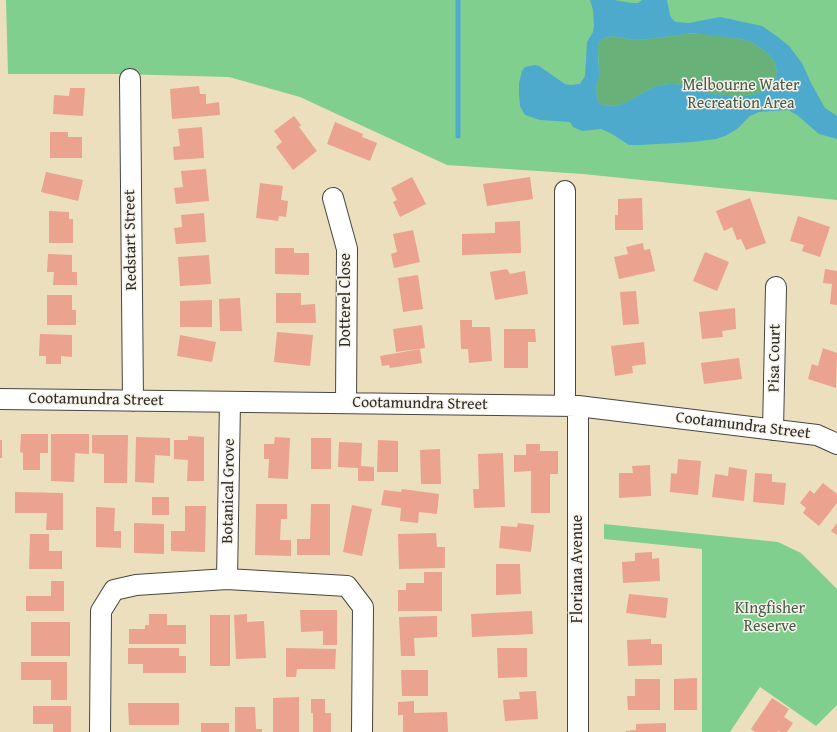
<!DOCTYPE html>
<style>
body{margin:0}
canvas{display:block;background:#ebdfbd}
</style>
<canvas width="837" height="732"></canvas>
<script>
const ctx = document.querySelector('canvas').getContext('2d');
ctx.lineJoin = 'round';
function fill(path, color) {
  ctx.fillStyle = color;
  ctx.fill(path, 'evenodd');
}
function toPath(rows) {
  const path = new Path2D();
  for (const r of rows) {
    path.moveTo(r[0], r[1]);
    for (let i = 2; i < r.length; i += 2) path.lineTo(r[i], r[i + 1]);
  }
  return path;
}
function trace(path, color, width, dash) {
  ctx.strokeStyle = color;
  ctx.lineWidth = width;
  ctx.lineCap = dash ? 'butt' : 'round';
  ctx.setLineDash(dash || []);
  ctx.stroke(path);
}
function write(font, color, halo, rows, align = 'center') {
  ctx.font = font + ' "Gentium Book Plus",serif';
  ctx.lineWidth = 3;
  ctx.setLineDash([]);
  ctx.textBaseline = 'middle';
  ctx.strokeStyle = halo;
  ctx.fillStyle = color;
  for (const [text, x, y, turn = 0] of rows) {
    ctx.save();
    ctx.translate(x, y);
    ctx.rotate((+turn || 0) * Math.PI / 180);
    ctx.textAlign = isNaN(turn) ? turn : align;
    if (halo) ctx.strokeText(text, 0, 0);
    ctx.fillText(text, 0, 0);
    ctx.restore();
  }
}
fill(toPath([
 [6,0,837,0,837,200,583,174,447,165,300,97,229,77,119,74,8,74],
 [604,524,778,542,801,553,837,589,837,705,816,726,760,687,730,732,702,732,702,549,604,539]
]), '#80cf8e');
fill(toPath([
 [702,33,741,39,752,42,767,53,775,62,777,74,776,78,770,85,757,94,742,96,711,94,685,85,672,84,660,85,651,88,625,103,618,105,605,106,598,102,596,88,599,70,598,47,599,42,602,39,613,36,634,40,648,39,686,34]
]), '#68b279');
fill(toPath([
 [590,0,614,0,632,3,638,3,642,0,667,0,670,15,672,19,676,22,689,23,720,17,762,26,778,37,789,46,802,63,811,83,825,108,837,116,837,139,819,134,797,115,788,110,759,112,750,116,737,129,725,136,716,139,693,142,640,145,629,145,612,134,601,129,582,131,573,127,570,122,540,120,525,115,520,106,519,94,519,83,522,71,525,67,535,65,539,66,565,84,570,85,580,84,585,76,587,42,593,32,594,26,593,10],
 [694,33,741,39,752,42,767,53,775,62,777,74,776,78,770,85,757,94,742,96,711,94,685,85,672,84,660,85,651,88,625,103,618,105,605,106,598,102,596,88,599,75,598,47,599,42,602,39,613,36,634,40,648,39]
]), '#4eaacc');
trace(toPath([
 [458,0,458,136]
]), '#4eaacc', 5);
fill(toPath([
 [199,86,200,94,206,94,206,104,219,102,220,115,172,119,170,89],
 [70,88,85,88,83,116,53,114,54,95,69,96],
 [294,116,301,125,299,127,317,151,293,170,276,147,282,142,274,131],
 [335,122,363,134,362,137,377,143,370,161,327,144],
 [202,127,204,158,174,160,173,147,180,146,178,129],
 [50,132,68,132,68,137,82,137,82,158,50,158],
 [206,169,209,201,176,204,174,188,183,187,181,171],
 [46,172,83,180,78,201,41,192],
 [412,177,426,204,400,217,393,202,397,200,391,188],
 [530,177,533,199,487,206,483,184],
 [260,183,283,186,281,200,288,201,286,217,279,216,278,221,256,218],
 [642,198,643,230,615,230,615,215,618,215,618,199],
 [750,198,766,243,746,250,741,239,737,240,732,227,724,231,716,211],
 [49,211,69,212,69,219,73,219,73,243,49,243],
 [204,213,206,242,176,244,174,228,182,227,181,215],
 [798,216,830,227,820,257,802,251,804,245,790,241],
 [520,221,521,253,462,255,462,234,495,233,495,222],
 [413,230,420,262,394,268,391,254,397,252,393,234],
 [643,243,644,250,650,249,655,271,619,279,614,257,628,254,626,247],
 [275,248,294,248,294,253,309,253,309,275,275,274],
 [705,252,729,262,717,291,693,281],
 [48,254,72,255,72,272,77,272,77,285,53,285,54,272,47,272],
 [209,255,211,284,180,286,178,257],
 [507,269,510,274,525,271,528,294,495,300,490,272],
 [825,269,837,271,837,305,830,304,832,284,823,283],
 [418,275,423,309,403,312,398,278],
 [636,291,639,324,623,325,620,292],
 [276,293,301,293,301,305,315,304,316,323,276,323],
 [47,295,72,295,72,310,76,310,76,325,47,325],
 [240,298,242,331,220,331,219,299],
 [212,300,212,327,180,327,180,301],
 [735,308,736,329,722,331,723,337,702,339,699,312],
 [460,320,472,320,472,327,490,327,492,361,469,363,468,349,461,349],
 [422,325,425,348,396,352,393,329],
 [504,329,535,329,536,342,528,342,528,368,504,368],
 [277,332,313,335,310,366,274,362],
 [40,334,72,335,72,357,61,356,61,364,46,364,46,356,39,356],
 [180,335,216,342,212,362,177,356],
 [644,342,646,364,632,366,633,373,615,376,611,346],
 [823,348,837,353,836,388,808,379,812,364,818,366],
 [420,349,422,363,390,368,389,365,382,366,380,356],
 [739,358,742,379,704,384,701,363],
 [21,434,48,434,48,453,40,453,40,470,23,470,23,453,20,452],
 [51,434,89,434,89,454,75,453,74,482,51,481],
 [92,435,128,435,127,483,104,483,104,454,92,453],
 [188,436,204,437,204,481,187,481,188,460,174,459,174,440,188,440],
 [136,437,170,438,170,456,155,455,154,483,135,482],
 [275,437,290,438,288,479,268,478,269,459,264,459,264,444,274,444],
 [311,438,331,438,331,469,311,469],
 [0,440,2,440,2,458,0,458],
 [378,440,398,441,398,472,377,472],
 [339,442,362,443,361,466,374,467,374,481,358,481,358,468,338,467],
 [526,444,540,444,540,451,558,451,558,474,550,474,550,513,531,513,531,471,514,472,514,455,526,455],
 [440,449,441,484,421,484,420,450],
 [503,453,505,507,474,508,473,489,479,489,478,454],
 [678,459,701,461,698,495,670,492,671,473,677,474],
 [650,465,651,496,619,498,619,473,633,473,632,466],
 [729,467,747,470,744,501,712,497,715,474,728,476],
 [755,473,772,474,772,482,786,483,784,505,753,502],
 [823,483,837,494,837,503,819,526,803,513,806,508,800,503,810,490,814,494],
 [402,489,439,494,437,514,419,512,418,523,400,521,401,508,381,505,384,490,401,492],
 [15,492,63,493,63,530,46,530,47,513,15,513],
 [152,497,169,497,169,515,152,515],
 [256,504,287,504,287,519,281,519,280,540,291,540,291,556,255,555],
 [311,504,330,504,330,555,297,555,297,539,310,539],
 [352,505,372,509,362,556,343,552],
 [185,506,206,506,205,552,171,551,171,531,185,531],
 [96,507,115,508,114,531,121,531,121,548,96,547],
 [134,523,164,524,164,554,134,553],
 [518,523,534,525,531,552,499,548,501,526,517,527],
 [837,523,837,535,831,531],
 [436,533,437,547,445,547,445,568,399,569,398,534],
 [30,534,49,534,49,551,62,551,62,569,29,569],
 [652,552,652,559,659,558,660,581,623,583,622,562,635,561,635,553],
 [496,564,520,564,521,594,496,595],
 [424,572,442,572,442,611,398,611,398,590,406,590,406,583,424,583],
 [51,581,64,581,64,611,26,611,26,596,51,596],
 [629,594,668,598,666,618,626,613],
 [300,610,337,610,337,645,323,645,323,631,301,632],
 [532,611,533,634,472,637,471,614],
 [149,614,167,614,167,625,186,625,186,644,129,644,129,629,145,629,145,625,149,625],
 [247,614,247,622,264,621,266,658,236,659,234,615],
 [210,615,230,615,230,666,210,666],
 [437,616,437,637,414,638,415,656,401,656,399,617],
 [31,622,70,622,70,656,31,656],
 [651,639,651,644,662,644,662,665,628,666,627,640],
 [128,648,179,648,179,656,186,656,186,673,143,673,143,664,128,664],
 [286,648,336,649,335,669,297,669,296,677,286,677],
 [497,648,527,648,527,677,498,678],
 [21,662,67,662,67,700,51,700,51,680,21,680],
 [401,670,428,670,428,696,402,696],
 [697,678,697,710,674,710,674,679],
 [635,679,660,679,660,710,628,710,627,696,635,696],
 [536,691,538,719,505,721,503,700,520,699,519,692],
 [299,697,299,732,273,732,273,698],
 [772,698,789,709,784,717,793,723,787,732,780,732,778,731,777,732,755,732,751,729],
 [311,699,325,699,325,713,331,713,331,732,313,732,313,713,311,713],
 [414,701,414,713,447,712,448,732,403,732,403,715,398,715,398,702],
 [128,703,179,703,179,725,129,725],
 [33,706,71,706,71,732,53,732,53,724,33,724],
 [235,707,255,707,256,729,262,729,262,732,235,732],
 [201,723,229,723,229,732,201,732],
 [666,723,666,732,626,732,626,731,636,730,636,724]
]), '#eba28e');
const minor = toPath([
 [130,79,133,401],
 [333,198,347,249,346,403],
 [0,399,578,406,817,435,837,444],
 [565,406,565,191],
 [578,406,578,732],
 [773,430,776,287],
 [227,579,230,402],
 [100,732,101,611,114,590,136,585,227,579,347,586,363,607,362,732]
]);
trace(minor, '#484641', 22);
trace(minor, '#fff', 20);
write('16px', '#445c49', '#f7f3e8', [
 ["Melbourne Water",741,86],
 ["Recreation Area",741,104],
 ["KIngfisher",770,609],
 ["Reserve",770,627]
]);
write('16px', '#2b2b2b', '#f7f3e8', [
 ["Redstart Street",131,240,-91],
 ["Dotterel Close",346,300,-90],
 ["Pisa Court",775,358,-89],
 ["Cootamundra Street",96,400,1],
 ["Cootamundra Street",420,404,1],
 ["Cootamundra Street",743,426,7],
 ["Botanical Grove",229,491,-89],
 ["Floriana Avenue",578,569,-90]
]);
</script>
